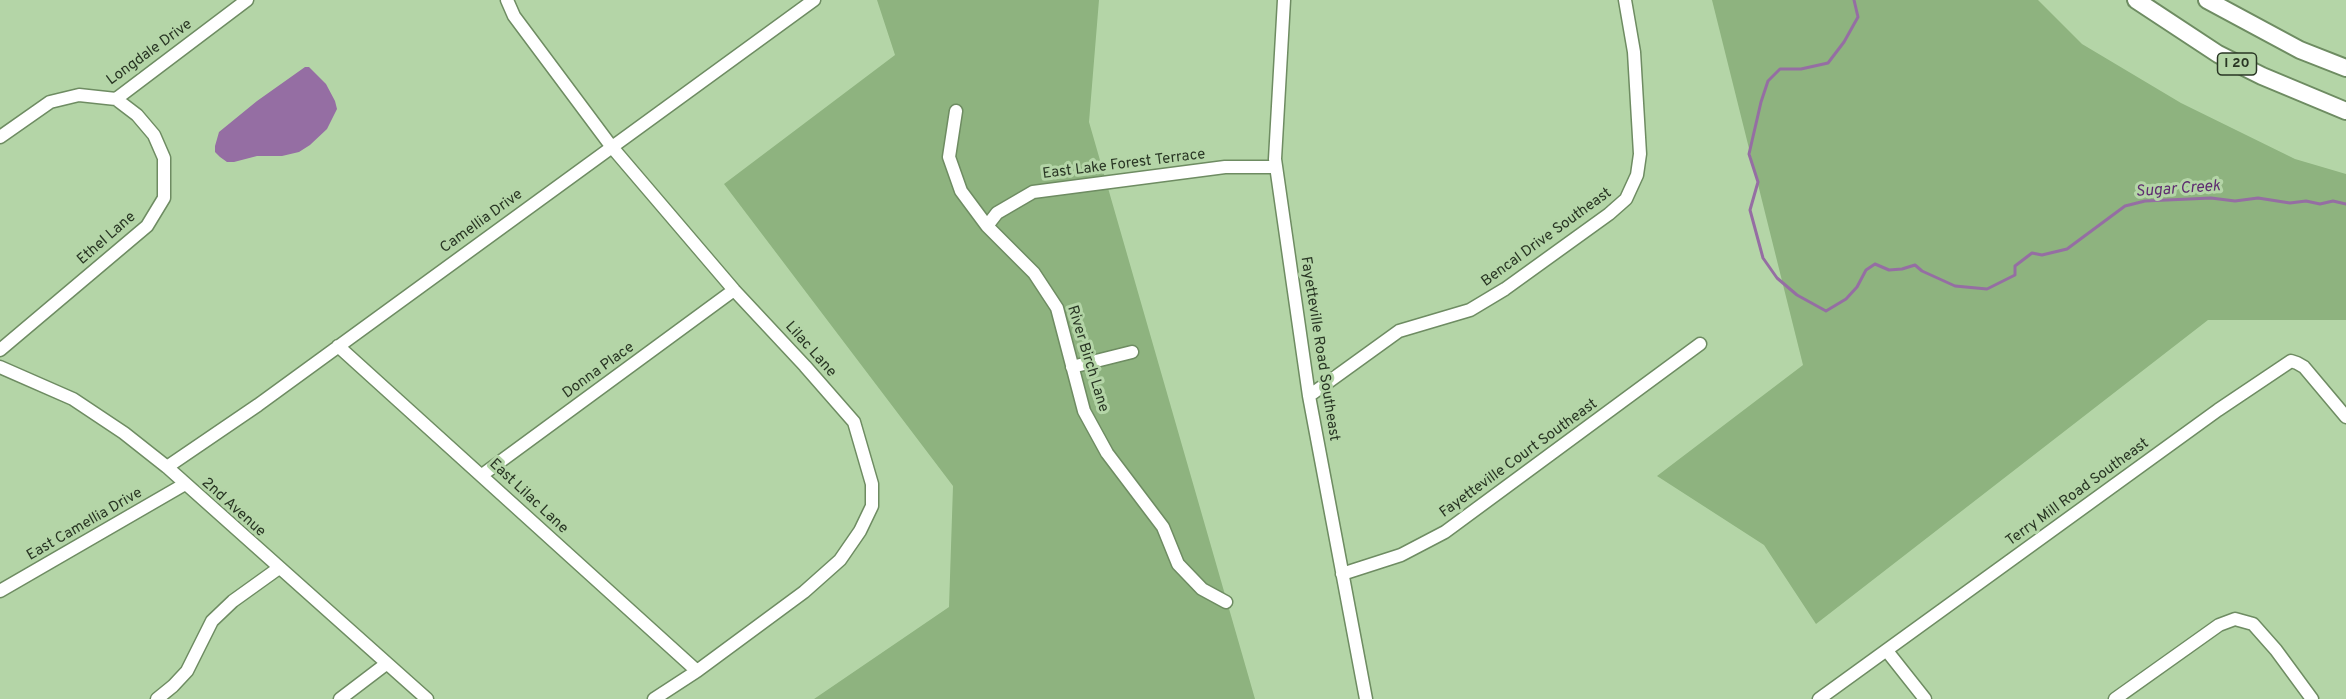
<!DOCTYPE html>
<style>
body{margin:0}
canvas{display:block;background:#b4d5a7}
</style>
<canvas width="2346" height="699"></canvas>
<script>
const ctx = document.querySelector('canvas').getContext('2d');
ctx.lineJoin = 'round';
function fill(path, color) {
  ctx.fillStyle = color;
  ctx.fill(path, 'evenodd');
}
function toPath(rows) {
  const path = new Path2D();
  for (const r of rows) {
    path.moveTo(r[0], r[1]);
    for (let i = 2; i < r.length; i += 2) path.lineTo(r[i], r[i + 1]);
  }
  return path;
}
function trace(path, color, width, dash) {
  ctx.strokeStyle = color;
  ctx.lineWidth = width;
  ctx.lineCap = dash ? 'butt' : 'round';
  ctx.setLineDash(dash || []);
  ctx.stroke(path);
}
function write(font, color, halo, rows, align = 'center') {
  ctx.font = font + ' Overpass,sans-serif';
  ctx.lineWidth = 6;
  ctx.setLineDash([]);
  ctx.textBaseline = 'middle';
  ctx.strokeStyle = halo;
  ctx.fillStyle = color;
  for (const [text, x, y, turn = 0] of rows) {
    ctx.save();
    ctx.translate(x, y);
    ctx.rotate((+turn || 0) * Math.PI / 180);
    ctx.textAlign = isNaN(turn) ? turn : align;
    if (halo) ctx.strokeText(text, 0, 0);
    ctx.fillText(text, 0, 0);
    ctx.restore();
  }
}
fill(toPath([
 [877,0,1099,0,1089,122,1255,699,814,699,949,607,953,486,724,184,895,55],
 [1712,0,2038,0,2082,44,2181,103,2295,159,2346,174,2346,320,2208,320,1816,624,1764,545,1657,476,1803,365]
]), '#8eb37f');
fill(toPath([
 [305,67,309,67,326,84,335,101,337,109,327,129,310,145,299,152,282,156,257,156,234,162,227,162,220,157,215,152,215,146,219,132,257,101]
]), '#956ea3');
trace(toPath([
 [1854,0,1858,17,1844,42,1828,63,1801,69,1780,69,1768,81,1761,102,1749,154,1758,182,1750,210,1763,258,1777,278,1797,295,1826,311,1846,299,1857,287,1866,270,1875,264,1889,270,1902,269,1915,265,1922,271,1955,286,1987,289,2015,275,2015,266,2032,253,2042,255,2067,249,2125,206,2145,201,2211,198,2235,201,2258,198,2290,203,2306,201,2320,204,2333,201,2346,204]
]), '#956ea3', 3);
const minor = toPath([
 [507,0,514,16,611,146,734,290,805,366,854,422,872,484,872,506,860,531,840,560,804,592,697,671,654,699],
 [1284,0,1275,159,1309,396,1366,699],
 [956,111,949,157,961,191,987,226,1034,273,1057,308,1084,411,1107,453,1163,527,1178,564,1202,589,1226,602],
 [0,137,50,102,79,95,116,99,247,0],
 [987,226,997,213,1033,192,1225,167,1276,167],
 [338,346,697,671],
 [0,350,147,226,164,198,164,158,154,135,137,115,116,99],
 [0,367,73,399,124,433,167,467,427,699],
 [1072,367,1132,352],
 [1309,396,1399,331,1470,310,1505,289,1609,214,1626,199,1637,175,1640,154,1634,52,1625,0],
 [167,467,258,405,814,0],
 [482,475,734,290],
 [1342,574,1401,555,1445,532,1700,344],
 [0,591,185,484],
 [1887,651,1925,699],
 [157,699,173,686,187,671,212,621,233,601,279,568],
 [340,699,386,664],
 [1819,699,2218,410,2291,361,2297,363,2304,367,2346,417],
 [2115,699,2219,625,2235,619,2253,624,2276,650,2312,699]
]);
const highway = toPath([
 [2136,0,2218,54,2262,76,2346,111],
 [2207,0,2300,50,2346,68]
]);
trace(minor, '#6e8c62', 15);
trace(highway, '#6e8c62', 20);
trace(minor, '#fff', 12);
trace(highway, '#fff', 16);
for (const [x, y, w] of [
 [2237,64,39]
]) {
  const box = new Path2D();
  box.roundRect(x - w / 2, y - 11, w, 22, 4.5);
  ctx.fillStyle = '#b4d5a7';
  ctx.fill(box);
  trace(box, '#293624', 1.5);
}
write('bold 14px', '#293624', null, [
 ["I 20",2237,64]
]);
write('15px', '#293624', '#b4d5a7', [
 ["Longdale Drive",150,53,-36],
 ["East Lake Forest Terrace",1124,165,-7],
 ["Camellia Drive",482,222,-36],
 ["Bencal Drive Southeast",1547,238,-36],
 ["Ethel Lane",107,239,-41],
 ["Fayetteville Road Southeast",1319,349,81],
 ["Lilac Lane",810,350,48],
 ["River Birch Lane",1087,359,73],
 ["Donna Place",599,371,-36],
 ["Fayetteville Court Southeast",1519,459,-36],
 ["Terry Mill Road Southeast",2078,493,-36],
 ["East Lilac Lane",528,497,43],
 ["2nd Avenue",233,508,42],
 ["East Camellia Drive",85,525,-30]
]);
write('italic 16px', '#5e2c70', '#b4d5a7', [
 ["Sugar Creek",2178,190,-4]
]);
</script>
